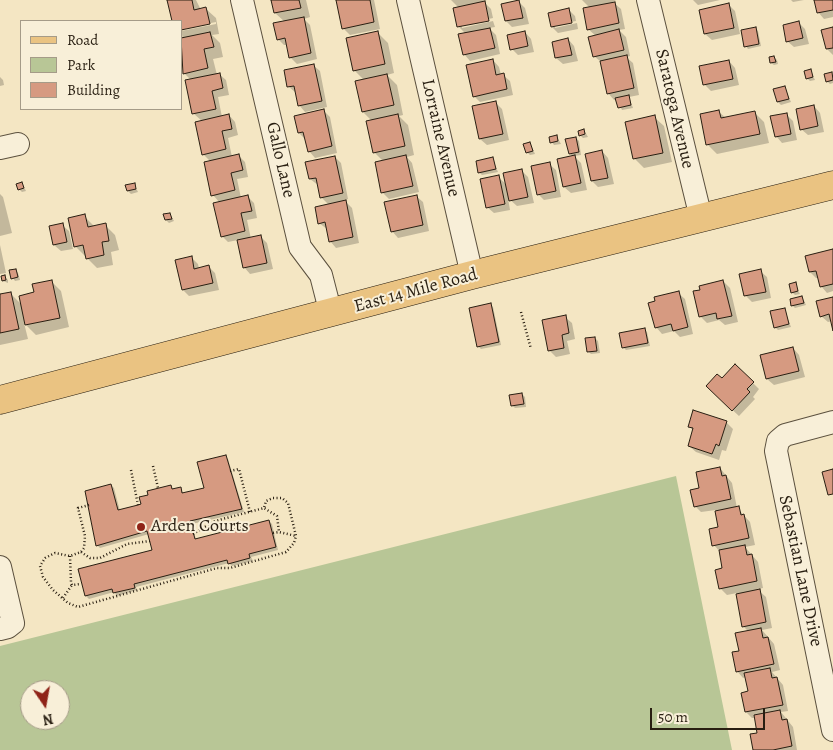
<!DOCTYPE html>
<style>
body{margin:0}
#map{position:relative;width:833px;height:750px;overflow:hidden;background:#f4e6c3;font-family:Alegreya,serif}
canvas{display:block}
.legend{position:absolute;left:20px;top:20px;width:162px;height:90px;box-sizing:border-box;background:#f8efd8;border:1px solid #a59b88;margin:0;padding:6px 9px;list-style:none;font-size:15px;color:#281e11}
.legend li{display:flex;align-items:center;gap:10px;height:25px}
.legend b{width:25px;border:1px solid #a59b88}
.north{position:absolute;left:20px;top:680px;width:50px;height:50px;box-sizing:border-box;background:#f8efd8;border:1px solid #a59b88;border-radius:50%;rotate:168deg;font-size:14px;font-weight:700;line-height:20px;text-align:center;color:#281e11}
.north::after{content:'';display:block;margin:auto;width:18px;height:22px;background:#8f2418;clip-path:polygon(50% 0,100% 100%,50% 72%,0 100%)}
.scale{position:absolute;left:650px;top:708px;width:115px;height:22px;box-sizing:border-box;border:2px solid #281e11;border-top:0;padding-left:6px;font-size:15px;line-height:18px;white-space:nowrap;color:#281e11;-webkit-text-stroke:4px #f8efd8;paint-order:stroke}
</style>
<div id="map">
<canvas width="833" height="750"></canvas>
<ul class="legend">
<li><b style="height:6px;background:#eac382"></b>Road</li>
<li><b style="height:14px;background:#b8c696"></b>Park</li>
<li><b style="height:14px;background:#d69a81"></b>Building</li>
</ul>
<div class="north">N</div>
<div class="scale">50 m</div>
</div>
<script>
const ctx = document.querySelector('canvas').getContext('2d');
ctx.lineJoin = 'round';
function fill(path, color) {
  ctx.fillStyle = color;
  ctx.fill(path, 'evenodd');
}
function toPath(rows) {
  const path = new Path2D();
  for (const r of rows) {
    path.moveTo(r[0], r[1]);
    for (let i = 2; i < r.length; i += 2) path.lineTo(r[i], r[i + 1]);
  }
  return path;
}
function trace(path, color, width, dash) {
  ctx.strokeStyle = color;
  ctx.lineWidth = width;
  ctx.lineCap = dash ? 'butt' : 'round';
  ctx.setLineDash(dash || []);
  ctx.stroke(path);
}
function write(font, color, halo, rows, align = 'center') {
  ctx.font = font + ' Alegreya,serif';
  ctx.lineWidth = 4;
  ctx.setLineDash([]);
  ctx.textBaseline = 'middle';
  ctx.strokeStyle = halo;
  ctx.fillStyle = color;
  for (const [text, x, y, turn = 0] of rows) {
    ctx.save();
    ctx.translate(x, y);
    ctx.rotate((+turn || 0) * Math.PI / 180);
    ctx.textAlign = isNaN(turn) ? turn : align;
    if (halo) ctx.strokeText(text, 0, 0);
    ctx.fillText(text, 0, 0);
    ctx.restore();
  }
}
fill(toPath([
 [676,476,732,750,0,750,0,646],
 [30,690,60,690,60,720,30,720]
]), '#b8c696');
fill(toPath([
 [168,0,196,0,201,10,206,9,216,18,219,34,212,35,220,43,223,57,213,59,217,75,219,74,226,80,229,95,218,97,222,117,229,115,235,122,238,135,228,138,232,157,239,156,245,162,248,177,237,179,241,198,248,197,254,203,257,218,247,220,251,239,261,237,267,243,273,269,250,274,244,267,238,240,228,242,222,236,220,203,213,195,211,162,203,154,202,121,193,113,191,80,184,73,181,59,181,40,183,39,181,31,216,24,216,22,181,29,181,21,173,21],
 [271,0,306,0,310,17,304,19,310,25,317,59,297,64,290,57,288,45,284,45,278,39,285,22,275,13],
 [337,0,374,0,380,29,350,35,344,29],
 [451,0,487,0,483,1,491,9,493,18,462,25,462,28,493,21,495,27,489,28,496,35,500,54,470,61,464,54,466,34,459,27,459,8],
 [582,0,616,0,613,2,621,9,625,29,619,30,626,37,630,56,626,57,633,63,639,95,629,97,633,108,622,110,617,99,614,100,608,93,601,62,594,56,596,36,588,29,590,8],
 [693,0,720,0,698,5],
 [791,0,804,0,793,2],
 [815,0,833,0,833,17,824,19,818,12],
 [519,2,525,8,529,24,512,27,506,21],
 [729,5,735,11,740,34,712,40,705,34],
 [569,10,575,16,576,21,555,25,555,28,577,23,578,29,558,33,552,27,549,14],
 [799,23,805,29,809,44,794,47,787,41],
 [755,28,758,31,761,46,748,49,746,46],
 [833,29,833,55,827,49],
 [525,32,531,39,534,52,518,55,512,49],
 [378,33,388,43,394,73,387,75,397,85,403,115,399,116,408,125,414,155,407,157,412,163,419,192,389,199,382,192,383,161,374,152,372,121,363,112,364,80,354,70],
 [568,39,574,46,578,61,563,64,556,58,553,43],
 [774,57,777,60,778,64,774,65,771,63],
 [493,60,499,67,501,75,503,75,510,81,513,95,480,102,474,96],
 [729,61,735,68,739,85,711,91,704,84],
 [313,65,320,71,327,107,305,112,299,105,296,93,288,86],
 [810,70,815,80,810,81,807,78],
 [832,73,833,83,830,84,827,81],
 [0,77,3,80,4,85,0,86],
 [784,87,791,102,781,105,778,102],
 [496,103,502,109,509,140,487,145,480,139],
 [814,106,820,113,824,132,808,135,801,129],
 [324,111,330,117,337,153,315,158,309,151,306,140,299,133],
 [719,112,726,118,754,112,764,122,769,143,717,154,707,144],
 [786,114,793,121,797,140,782,143,776,136],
 [654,117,664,126,672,162,644,168,634,158],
 [584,130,588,137,583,138,580,135],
 [557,137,561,144,554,145,552,142],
 [576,138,579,141,581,155,574,156,581,163,587,190,571,193,564,187,573,157,570,154],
 [530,143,535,154,530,155,527,152],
 [602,151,608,158,614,184,598,187,592,181],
 [335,157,341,163,348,199,344,200,352,208,359,243,336,248,330,241,327,229,319,223,329,205,321,197,318,185,310,179],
 [492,158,498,172,482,175,479,172],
 [549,164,556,170,561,197,544,200,538,194],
 [521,170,528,177,534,203,517,206,508,198,510,210,494,213,487,207,498,177,507,185],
 [22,183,26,191,22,192,19,189],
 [134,184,138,192,131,194,128,191],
 [0,194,3,197,12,233,0,236],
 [416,196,423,202,429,231,398,238,392,231],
 [170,214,174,221,169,223,166,220],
 [84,216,95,227,105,225,115,235,119,250,111,252,113,265,97,268,75,246],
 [62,225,69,231,73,249,61,251,54,245],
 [0,245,6,273,0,274],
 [833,250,833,291,827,293,821,286,819,278,816,278,810,272],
 [191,257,198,264,199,269,209,267,215,273,219,290,189,296,183,290],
 [16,270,18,273,20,280,15,281,13,278],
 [760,271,767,277,771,298,752,302,746,296],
 [5,277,8,280,8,283,3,281],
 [51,281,61,291,69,327,36,335,24,323,28,339,0,345,0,295,10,293,22,305],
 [723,281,730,288,738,322,725,325,719,320,707,323,700,316,701,291],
 [795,284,800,294,795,295,792,292],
 [678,293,685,299,693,334,680,337,674,331,662,334,656,327,656,302],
 [802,297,806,305,795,308,792,305],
 [833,297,833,327,832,321,828,322,821,316,818,302],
 [490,304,493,307,501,345,481,349,478,346],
 [784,309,791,327,778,330,775,327],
 [565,317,572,323,575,339,567,341,570,354,556,357,549,350],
 [644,329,647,332,650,346,626,350,623,347],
 [595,338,598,341,600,353,591,354,588,351],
 [793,348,799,355,805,377,774,385,767,379],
 [722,380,753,383,759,389,753,397,755,399,739,416,714,393],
 [522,394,525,397,526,407,515,408,512,405],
 [726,422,733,429,726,451,722,450,719,460,696,452,689,446,694,431,689,426],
 [225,456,228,459,244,512,192,524,196,540,269,521,272,524,278,550,251,557,253,561,232,566,229,563,136,587,137,590,117,596,114,592,89,599,86,596,80,570,154,551,149,534,100,548,97,545,111,485,114,488,120,511,139,506,170,487,173,490,180,488,184,494,205,489],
 [720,468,732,483,737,508,750,522,755,545,745,547,758,562,763,588,757,589,766,597,772,628,762,630,774,644,780,670,772,672,783,685,788,711,781,712,793,727,797,750,755,750,759,734,755,718,752,718,746,712,749,692,746,677,743,678,737,671,741,652,749,632,743,626,737,593,727,595,720,588,724,569,720,552,714,545,719,528,716,510,701,512,695,506,701,489]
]), '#0003');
const building = toPath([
 [167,0,192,0,194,10,206,7,210,24,181,30,181,21,172,21,167,0],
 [271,0,299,0,301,8,274,13,271,0],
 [336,0,370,0,374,22,342,29,336,0],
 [519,0,523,18,505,21,501,4,519,0],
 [814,0,833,0,833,10,817,13,814,0],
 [485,1,489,21,457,27,453,8,485,1],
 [615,2,619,23,587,30,583,8,615,2],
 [729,3,734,28,704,34,699,10,729,3],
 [569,8,572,23,551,27,548,13,569,8],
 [304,17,311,53,289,58,285,38,277,40,273,23,304,17],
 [799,21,803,38,786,42,783,25,799,21],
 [756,27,759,44,744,47,741,30,756,27],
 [833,27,833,48,826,49,821,30,833,27],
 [490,28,495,48,463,55,458,34,490,28],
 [619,29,624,50,593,57,588,37,619,29],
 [378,31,385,64,353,71,346,38,378,31],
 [525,31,528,46,510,50,507,35,525,31],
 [210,32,214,47,204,49,208,68,183,74,181,38,210,32],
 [568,38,572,55,555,58,552,42,568,38],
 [627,55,634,88,607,94,600,61,627,55],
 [774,56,776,62,770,63,769,57,774,56],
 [493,59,496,75,504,73,507,89,473,97,466,65,493,59],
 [729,60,733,79,703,85,699,66,729,60],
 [314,64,322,101,298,106,294,86,287,87,284,70,314,64],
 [811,69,813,77,806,79,804,71,811,69],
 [832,72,833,80,826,82,824,74,832,72],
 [220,73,223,88,212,91,216,109,192,114,185,80,220,73],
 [387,74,394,105,362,112,355,81,387,74],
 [785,86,789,99,777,102,773,89,785,86],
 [629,95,631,105,618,108,615,98,629,95],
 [496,101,503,134,479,139,472,106,496,101],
 [814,105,818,126,800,130,796,109,814,105],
 [324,109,332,146,308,152,303,132,298,133,294,116,324,109],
 [719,110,721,118,755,111,760,134,706,145,700,114,719,110],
 [787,113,791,134,775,137,770,116,787,113],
 [229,114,232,129,222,131,226,149,202,155,195,122,229,114],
 [398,114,405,146,373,153,366,121,398,114],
 [655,115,663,153,633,159,625,122,655,115],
 [584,129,585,134,579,136,578,131,584,129],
 [557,135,558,141,550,143,549,137,557,135],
 [576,137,579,152,569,154,565,139,576,137],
 [530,142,533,151,526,153,523,144,530,142],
 [602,150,608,178,591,181,585,154,602,150],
 [239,154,243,170,231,173,235,190,211,196,204,162,239,154],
 [406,155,413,186,381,193,375,162,406,155],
 [575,155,581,183,563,187,557,159,575,155],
 [335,156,343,193,320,198,316,178,309,179,305,162,335,156],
 [493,157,496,169,478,173,476,161,493,157],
 [550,162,556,191,537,195,531,166,550,162],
 [522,169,528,197,509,201,503,173,522,169],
 [499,175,505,204,486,208,480,179,499,175],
 [22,182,24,188,18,190,16,184,22,182],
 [135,183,136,189,127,191,125,185,135,183],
 [248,195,252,211,241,213,245,231,221,237,213,203,248,195],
 [417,195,423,225,391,232,384,202,417,195],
 [346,200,353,237,329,242,325,222,318,224,315,207,346,200],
 [170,213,172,219,165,220,163,214,170,213],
 [85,214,88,227,106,223,109,241,102,242,104,255,86,259,83,245,74,247,68,218,85,214],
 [63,223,67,242,53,245,49,226,63,223],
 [261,235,267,263,243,268,237,240,261,235],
 [833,249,833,284,820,287,816,271,809,272,805,256,833,249],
 [192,256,194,269,209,265,213,283,182,290,175,260,192,256],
 [16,269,18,277,11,279,9,270,16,269],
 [761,269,766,292,744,296,739,274,761,269],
 [5,275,6,280,2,281,1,276,5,275],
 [52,280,60,318,25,325,19,296,34,292,32,284,52,280],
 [723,280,732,316,717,319,716,313,699,317,693,291,700,290,699,286,723,280],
 [796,282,798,291,791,293,789,284,796,282],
 [679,291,688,327,673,331,671,324,655,328,648,303,655,301,654,297,679,291],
 [11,292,19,329,0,333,0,294,11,292],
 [802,296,804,303,791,306,790,299,802,296],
 [833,297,833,331,829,314,820,317,816,301,833,297],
 [491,303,499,342,477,347,469,308,491,303],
 [785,308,789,324,774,328,770,311,785,308],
 [566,315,569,333,562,335,564,348,548,351,542,320,566,315],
 [645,328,648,343,622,348,619,333,645,328],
 [595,337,597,351,587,352,585,338,595,337],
 [793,347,799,371,766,379,760,355,793,347],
 [735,364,754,382,747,389,750,392,732,411,706,386,717,374,722,378,735,364],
 [522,393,524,404,511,406,509,395,522,393],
 [693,410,727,421,719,446,716,444,712,454,688,446,693,428,688,427,693,410],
 [226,455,242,509,190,521,195,539,269,520,276,547,249,554,250,558,228,564,227,560,134,584,135,588,113,593,112,589,85,596,78,569,152,550,147,531,96,546,85,491,111,484,118,510,138,505,141,504,139,497,148,495,147,491,171,485,172,489,181,487,182,493,204,488,197,462,226,455],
 [720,467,722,476,726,475,731,499,694,507,690,490,699,488,696,472,720,467],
 [833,469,833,494,828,495,822,472,833,469],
 [739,506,741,515,744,514,749,538,712,546,709,529,718,527,715,511,739,506],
 [745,545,747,555,752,554,757,581,719,589,715,570,722,568,719,550,745,545],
 [760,589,766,622,742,627,736,594,760,589],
 [761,628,763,638,768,637,774,664,736,672,732,652,739,651,735,633,761,628],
 [770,668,772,678,777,677,783,705,745,712,741,693,748,691,744,673,770,668],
 [780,710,782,720,787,719,792,746,773,750,753,750,750,734,757,733,754,715,780,710]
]);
fill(building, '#d69a81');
trace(building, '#281e11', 1);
const minor = toPath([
 [242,0,300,247,321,275,331,314],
 [408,0,472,275],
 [648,0,701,218],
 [0,148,18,144],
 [833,422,785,435,778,441,776,451,833,730],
 [0,567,13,623,8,627,0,629]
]);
const major = toPath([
 [0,400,472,275,833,185]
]);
trace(minor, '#5b503e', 24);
trace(major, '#281e11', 29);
trace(toPath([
 [521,312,531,349],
 [153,466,158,488],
 [131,470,138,505],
 [230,471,239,469,250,512],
 [89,505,78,508,85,536,84,548,81,552,70,556,55,553,45,558,40,566,43,577,53,590,68,603,78,607,217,568,230,568,286,552,294,543,296,536,288,503,282,498,273,498,266,501,264,508],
 [273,533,279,532,296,536],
 [193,534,215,521,264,508,277,516,279,532],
 [81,552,90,558,100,558,127,544,150,541],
 [70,556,71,582,72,585,81,584],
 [63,598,72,585]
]), '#281e11', 2.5, [1, 2.5]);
trace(minor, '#f8efd8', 22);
trace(major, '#eac382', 28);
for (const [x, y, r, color] of [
 [141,527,5,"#8f2418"]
]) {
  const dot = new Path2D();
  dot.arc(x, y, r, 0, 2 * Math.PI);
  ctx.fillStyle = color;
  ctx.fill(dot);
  trace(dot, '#f8efd8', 2);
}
write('18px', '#281e11', '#f8efd8', [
 ["Saratoga Avenue",674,109,77],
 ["Lorraine Avenue",440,138,77],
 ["Gallo Lane",280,160,77],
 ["East 14 Mile Road",416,291,-15],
 ["Sebastian Lane Drive",800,571,78]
]);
write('18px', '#281e11', '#f8efd8', [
 ["Arden Courts",151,527]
], 'left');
</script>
